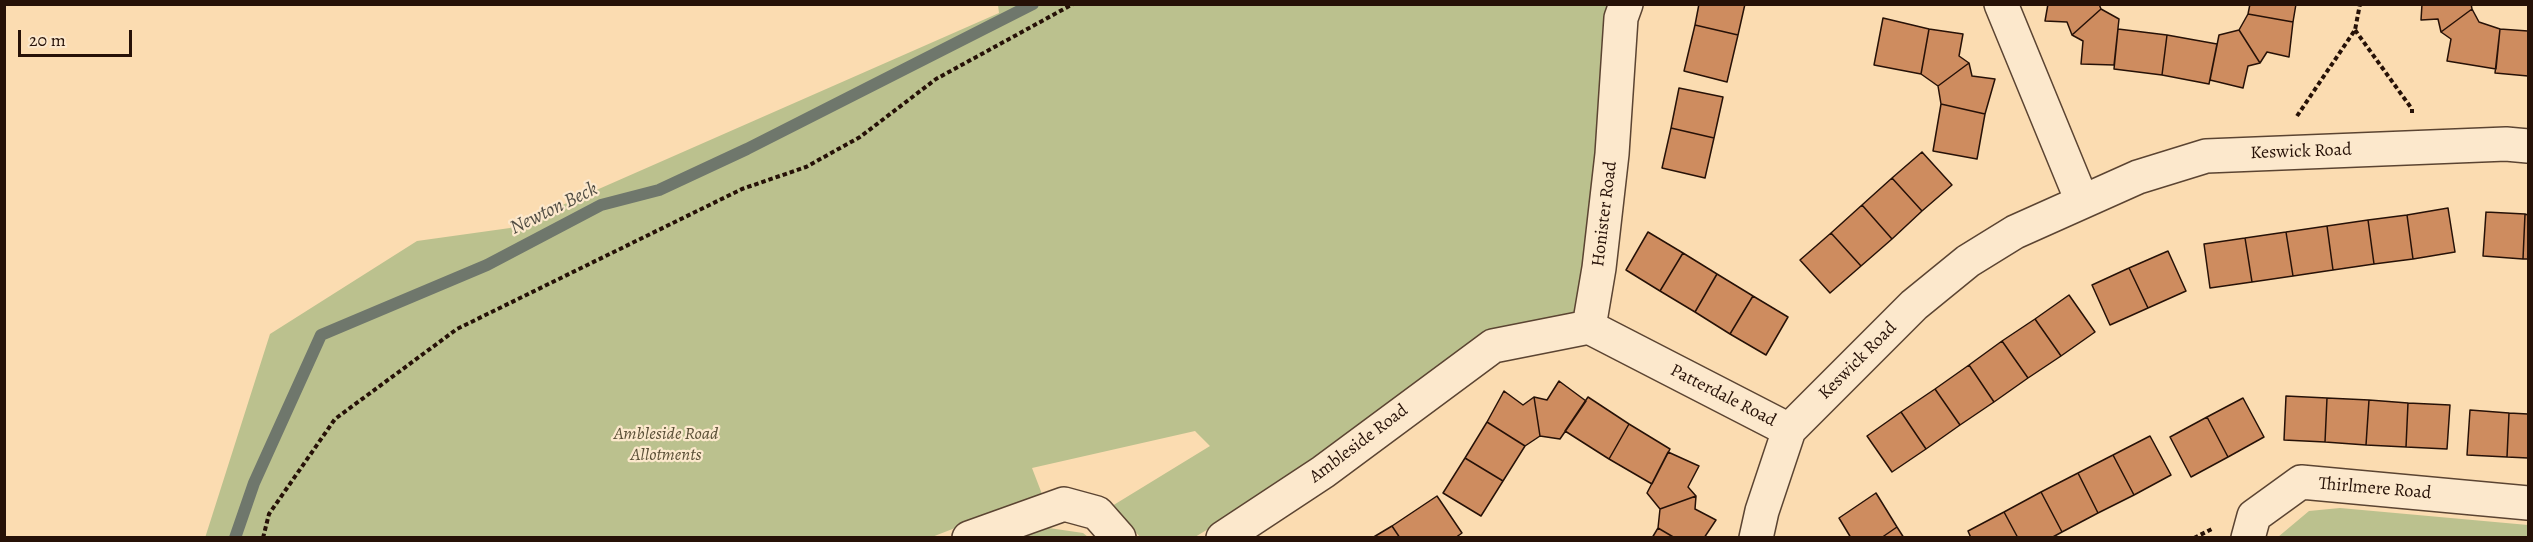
<!DOCTYPE html>
<style>
body{margin:0}
#map{position:relative;width:2533px;height:542px;overflow:hidden;background:#fbdcb1;font-family:Alegreya,serif}
canvas{display:block}
.frame{position:absolute;inset:0;border:6px solid #261107;pointer-events:none}
.scale{position:absolute;left:18px;top:30px;width:114px;height:27px;box-sizing:border-box;border:3px solid #261107;border-top:0;padding-left:8px;font-size:18px;line-height:21px;white-space:nowrap;color:#261107;-webkit-text-stroke:4px #fce8cc;paint-order:stroke}
</style>
<div id="map">
<canvas width="2533" height="542"></canvas>
<div class="frame"></div>
<div class="scale">20 m</div>
</div>
<script>
const ctx = document.querySelector('canvas').getContext('2d');
ctx.lineJoin = 'round';
function fill(path, color) {
  ctx.fillStyle = color;
  ctx.fill(path, 'evenodd');
}
function toPath(rows) {
  const path = new Path2D();
  for (const r of rows) {
    path.moveTo(r[0], r[1]);
    for (let i = 2; i < r.length; i += 2) path.lineTo(r[i], r[i + 1]);
  }
  return path;
}
function trace(path, color, width, dash) {
  ctx.strokeStyle = color;
  ctx.lineWidth = width;
  ctx.lineCap = dash ? 'butt' : 'round';
  ctx.setLineDash(dash || []);
  ctx.stroke(path);
}
function write(font, color, halo, rows, align = 'center') {
  ctx.font = font + ' Alegreya,serif';
  ctx.lineWidth = 4.5;
  ctx.setLineDash([]);
  ctx.textBaseline = 'middle';
  ctx.strokeStyle = halo;
  ctx.fillStyle = color;
  for (const [text, x, y, turn = 0] of rows) {
    ctx.save();
    ctx.translate(x, y);
    ctx.rotate((+turn || 0) * Math.PI / 180);
    ctx.textAlign = isNaN(turn) ? turn : align;
    if (halo) ctx.strokeText(text, 0, 0);
    ctx.fillText(text, 0, 0);
    ctx.restore();
  }
}
fill(toPath([
 [998,5,1626,5,1589,327,1493,346,1318,463,1195,537,1140,537,1112,506,1210,446,1195,431,1032,468,1042,494,932,537,205,538,270,334,417,241,510,228,999,13],
 [2340,508,2528,525,2528,537,2278,537,2309,511],
 [1049,528,1083,533,1088,537,1020,537]
]), '#bbc18e');
trace(toPath([
 [235,538,254,483,321,335,487,265,601,205,659,190,747,149,1033,4]
]), '#6f776c', 12);
const building = toPath([
 [1699,4,1745,4,1738,35,1695,25,1699,4],
 [2048,4,2099,4,2101,9,2072,35,2067,22,2045,21,2048,4],
 [2250,4,2296,4,2293,22,2248,14,2250,4],
 [2422,4,2471,4,2472,9,2441,32,2438,19,2421,20,2422,4],
 [2101,9,2119,19,2114,65,2081,64,2083,41,2072,35,2101,9],
 [2472,9,2479,22,2500,29,2496,69,2447,61,2451,39,2441,32,2472,9],
 [2248,14,2293,22,2289,57,2267,52,2260,63,2239,30,2248,14],
 [1883,18,1929,29,1921,74,1874,65,1883,18],
 [1695,25,1738,35,1727,82,1684,71,1695,25],
 [1929,29,1963,34,1959,56,1969,63,1938,86,1921,74,1929,29],
 [2118,29,2167,35,2162,75,2114,69,2118,29],
 [2500,29,2528,31,2528,76,2495,73,2500,29],
 [2239,30,2260,63,2248,66,2243,88,2210,80,2219,35,2239,30],
 [2167,35,2217,44,2209,84,2162,75,2167,35],
 [1969,63,1972,76,1995,79,1985,114,1941,104,1938,86,1969,63],
 [1679,88,1723,97,1714,138,1671,128,1679,88],
 [1941,104,1985,114,1977,159,1933,151,1941,104],
 [1671,128,1714,138,1705,178,1662,168,1671,128],
 [1922,152,1952,185,1922,211,1892,178,1922,152],
 [1892,178,1922,211,1892,239,1862,205,1892,178],
 [1862,205,1892,239,1861,266,1831,233,1862,205],
 [2448,208,2455,252,2413,259,2407,215,2448,208],
 [2486,212,2525,214,2523,259,2483,256,2486,212],
 [2525,214,2528,215,2528,259,2523,259,2525,214],
 [2407,215,2413,259,2374,264,2368,220,2407,215],
 [2368,220,2374,264,2333,270,2327,226,2368,220],
 [2327,226,2333,270,2293,276,2286,232,2327,226],
 [1648,232,1683,253,1660,291,1626,270,1648,232],
 [2286,232,2293,276,2252,282,2245,238,2286,232],
 [1831,233,1861,266,1830,293,1800,260,1831,233],
 [2245,238,2252,282,2210,288,2204,244,2245,238],
 [2168,251,2186,291,2148,308,2129,268,2168,251],
 [1683,253,1717,274,1695,312,1660,291,1683,253],
 [2129,268,2148,308,2110,325,2092,285,2129,268],
 [1717,274,1753,296,1730,334,1695,312,1717,274],
 [2069,295,2095,332,2061,356,2035,319,2069,295],
 [1753,296,1788,317,1766,355,1730,334,1753,296],
 [2035,319,2061,356,2028,378,2002,341,2035,319],
 [2002,341,2028,378,1994,402,1969,365,2002,341],
 [1969,365,1994,402,1960,425,1935,389,1969,365],
 [1559,381,1586,401,1560,439,1540,436,1534,397,1547,400,1559,381],
 [1935,389,1960,425,1926,449,1901,412,1935,389],
 [1504,391,1523,405,1534,397,1540,436,1525,446,1487,422,1504,391],
 [2286,396,2327,398,2325,442,2284,440,2286,396],
 [1588,397,1629,424,1609,459,1565,431,1588,397],
 [2243,398,2264,437,2228,457,2207,417,2243,398],
 [2327,398,2369,400,2366,445,2325,442,2327,398],
 [2369,400,2408,403,2406,447,2366,445,2369,400],
 [2408,403,2450,405,2447,449,2406,447,2408,403],
 [2470,410,2509,413,2507,457,2467,455,2470,410],
 [1901,412,1926,449,1892,472,1867,436,1901,412],
 [2509,413,2528,414,2528,458,2507,457,2509,413],
 [2207,417,2228,457,2191,477,2170,437,2207,417],
 [1487,422,1525,446,1503,481,1465,458,1487,422],
 [1629,424,1670,449,1652,484,1609,459,1629,424],
 [2150,436,2171,475,2134,495,2113,455,2150,436],
 [1668,452,1699,466,1688,487,1696,496,1660,509,1647,493,1668,452],
 [2113,455,2134,495,2098,513,2078,473,2113,455],
 [1465,458,1503,481,1481,516,1443,493,1465,458],
 [2078,473,2098,513,2062,532,2041,492,2078,473],
 [2041,492,2062,532,2051,538,2018,538,2004,512,2041,492],
 [1876,493,1897,527,1881,538,1851,538,1839,518,1876,493],
 [1437,496,1462,533,1455,538,1400,538,1392,526,1437,496],
 [1696,496,1695,509,1716,520,1704,538,1675,538,1658,528,1660,509,1696,496],
 [2004,512,2018,538,1971,538,1968,531,2004,512],
 [1392,526,1400,538,1372,538,1392,526],
 [1897,527,1904,538,1881,538,1897,527],
 [1658,528,1675,538,1652,538,1658,528]
]);
fill(building, '#ce8c5f');
trace(building, '#261107', 1.5);
const minor = toPath([
 [2001,4,2082,201],
 [1589,327,1789,430],
 [969,538,1064,504,1097,513,1119,538],
 [1223,538,1323,472,1493,346,1589,327,1599,268,1612,154,1621,18,1626,4],
 [1756,538,1762,511,1789,430,1914,305,1968,261,2015,232,2138,177,2206,156,2506,144,2528,146],
 [2248,538,2254,516,2301,482,2528,503]
]);
trace(minor, '#5b4432', 36);
trace(toPath([
 [2355,30,2412,109,2412,113],
 [2297,116,2355,30,2360,4],
 [263,538,269,514,335,419,457,329,742,189,806,167,860,137,936,79,1073,4],
 [2194,538,2212,529]
]), '#261107', 4, [4.5, 3]);
trace(minor, '#fce8cc', 33);
write('18px', '#261107', '#fce8cc', [
 ["Keswick Road",2301,152,-2],
 ["Honister Road",1605,214,-83],
 ["Keswick Road",1858,361,-45],
 ["Patterdale Road",1723,396,27],
 ["Ambleside Road",1359,444,-37],
 ["Thirlmere Road",2375,489,5]
]);
write('italic 18px', '#5a4f36', '#fce8cc', [
 ["Ambleside Road",666,435],
 ["Allotments",666,456]
]);
write('italic 20px', '#504c42', '#fce8cc', [
 ["Newton Beck",554,209,-26]
]);
</script>
